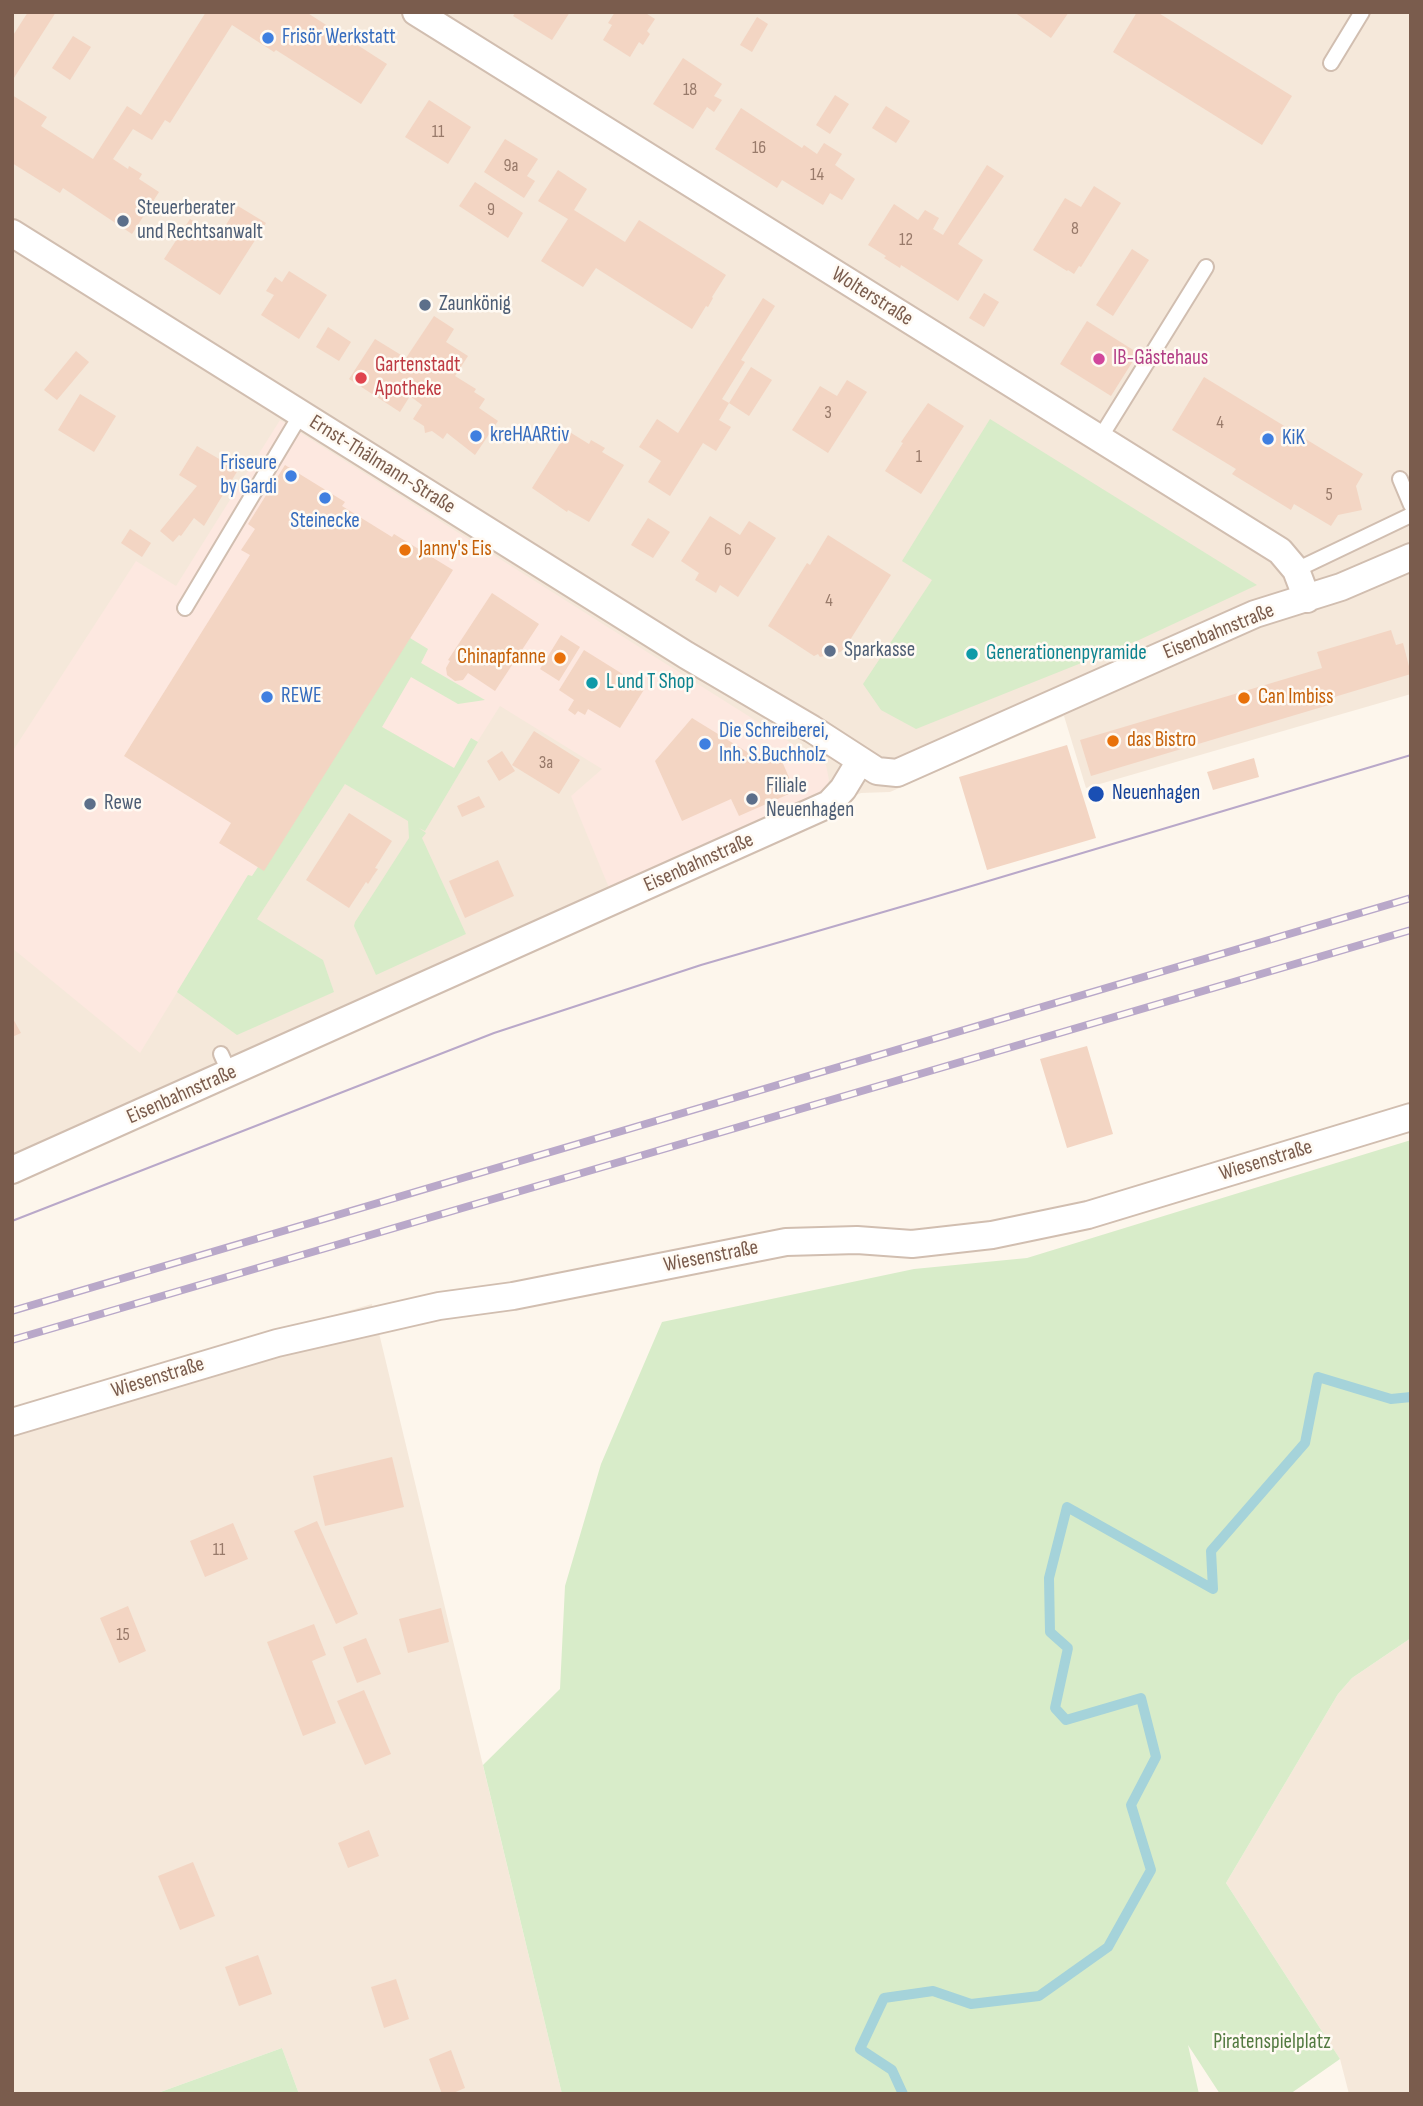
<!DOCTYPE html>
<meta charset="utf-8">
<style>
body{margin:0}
#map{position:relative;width:1423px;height:2106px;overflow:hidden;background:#fdf6ec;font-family:"Sofia Sans Condensed",sans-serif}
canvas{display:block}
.frame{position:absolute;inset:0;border:14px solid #7a5c4d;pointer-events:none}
</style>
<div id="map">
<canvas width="1423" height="2106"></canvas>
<div class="frame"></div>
</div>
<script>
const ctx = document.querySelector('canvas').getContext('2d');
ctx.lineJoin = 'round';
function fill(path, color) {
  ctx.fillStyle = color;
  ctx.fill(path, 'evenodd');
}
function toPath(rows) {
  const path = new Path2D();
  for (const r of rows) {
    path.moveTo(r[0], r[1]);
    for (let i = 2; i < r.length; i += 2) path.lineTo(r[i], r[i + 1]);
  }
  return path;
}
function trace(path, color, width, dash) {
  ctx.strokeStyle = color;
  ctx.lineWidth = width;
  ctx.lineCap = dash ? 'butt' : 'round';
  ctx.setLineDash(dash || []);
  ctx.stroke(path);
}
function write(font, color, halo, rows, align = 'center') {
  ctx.font = font + ' "Sofia Sans Condensed",sans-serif';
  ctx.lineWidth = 5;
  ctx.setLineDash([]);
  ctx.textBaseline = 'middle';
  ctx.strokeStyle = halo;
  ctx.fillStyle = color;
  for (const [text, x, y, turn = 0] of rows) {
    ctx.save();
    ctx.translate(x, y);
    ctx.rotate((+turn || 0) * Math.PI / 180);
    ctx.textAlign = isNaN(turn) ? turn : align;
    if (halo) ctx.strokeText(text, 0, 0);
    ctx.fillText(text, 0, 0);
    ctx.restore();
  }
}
fill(toPath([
 [12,12,1411,12,1411,694,1086,788,1064,716,890,792,861,793,12,1175],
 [372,1304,562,2094,299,2094,282,2048,155,2094,12,2094,12,1408],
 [1411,1638,1411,2094,1349,2094,1340,2059,1226,1883,1338,1694,1352,1678]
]), '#f5e8da');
fill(toPath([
 [280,420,826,765,829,780,827,791,612,895,571,796,602,769,500,706,459,771,382,727,257,919,231,904,140,1053,12,948,12,752,136,561,176,586]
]), '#fde8e0');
fill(toPath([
 [990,419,1257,585,1139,640,916,729,881,710,863,684,932,580,902,561],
 [410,638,428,649,421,663,485,700,458,704,411,677,382,727,454,768,471,738,478,742,425,831,419,828,426,833,422,838,466,934,376,975,354,926,355,922,409,838,408,821,345,784,257,919,323,960,334,992,237,1035,177,992,248,875,252,876],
 [1411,1140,1411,1638,1352,1678,1338,1694,1226,1883,1340,2059,1290,2094,1220,2094,1188,2045,1199,2094,562,2094,483,1765,560,1689,565,1586,601,1464,662,1322,914,1269,1027,1258],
 [282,2048,299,2094,155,2094]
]), '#d8ecc9');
trace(toPath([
 [903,2094,892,2070,860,2049,884,1998,933,1991,971,2004,1039,1996,1108,1947,1151,1870,1131,1805,1156,1757,1141,1698,1066,1720,1055,1708,1068,1648,1050,1632,1049,1578,1067,1507,1213,1589,1211,1551,1305,1443,1318,1377,1391,1399,1411,1397]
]), '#a5d3da', 10);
fill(toPath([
 [28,12,56,12,12,81,12,37],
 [206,12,306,12,387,64,361,104,276,50,274,52,232,25,170,123,165,120,152,140,133,129,113,159,128,169,129,166,142,174,139,179,159,192,132,234,63,188,60,193,12,163,12,95,47,117,41,126,93,159,127,106,141,115],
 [516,12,570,12,552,40,513,16],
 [615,12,619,14,620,12,644,12,655,19,647,31,650,34,643,45,639,42,630,57,603,40,612,25,608,23],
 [1014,12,1069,12,1051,38],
 [1137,12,1157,12,1292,96,1262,145,1113,52],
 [757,17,768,24,752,52,740,45],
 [73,36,91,47,70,80,52,68],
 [683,58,722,84,714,96,722,100,714,112,707,107,693,129,653,104],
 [835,95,849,104,830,134,816,125],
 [429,100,471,127,448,164,405,137],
 [886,106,910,121,896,143,872,128],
 [741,108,802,148,804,145,817,154,824,143,842,154,835,165,855,179,842,200,830,193,823,205,782,180,777,188,715,149],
 [505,139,538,159,527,176,535,181,524,198,484,172],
 [987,165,1004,176,958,244,983,260,958,301,901,265,900,268,884,258,886,256,868,245,894,204,918,220,925,210,939,218,933,229,943,235],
 [558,170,587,189,574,210,625,242,639,220,726,275,712,297,713,298,708,307,706,306,692,329,596,268,583,287,541,261,568,219,538,201],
 [475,182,523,213,508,238,459,206],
 [1094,186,1121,203,1081,267,1079,266,1074,274,1068,270,1067,271,1033,250,1065,198,1081,207],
 [238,206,266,223,220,295,164,259,190,219,218,237],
 [1132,249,1149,260,1113,316,1096,305],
 [289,271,327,295,299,339,261,315,274,295,266,291,275,277,282,282],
 [984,293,999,302,984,327,969,318],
 [763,298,775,306,741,360,745,362,722,399,729,403,719,420,731,427,716,451,703,443,670,496,648,482,661,461,639,447,657,419,678,433],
 [434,316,454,329,446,342,468,356,455,376,476,389,474,392,485,399,479,408,498,421,475,455,447,433,443,439,432,431,425,433,424,426,413,419,422,405,410,396,400,412,349,379,375,339,406,358],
 [1087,321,1138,353,1111,396,1060,364],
 [328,327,351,342,339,361,316,347],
 [76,351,89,362,57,400,44,390],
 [751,367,772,380,749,416,729,403],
 [1204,377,1363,474,1356,486,1362,510,1338,515,1331,526,1294,504,1291,510,1232,474,1236,469,1172,430],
 [847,380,867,392,828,453,792,430,820,386,837,396],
 [80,394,116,416,94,452,58,430],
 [928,403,964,426,921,494,885,471,903,443,901,442],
 [568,431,589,444,591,440,605,448,602,452,624,465,589,522,568,510,567,512,532,488],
 [197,446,238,470,204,526,194,518,181,536,179,535,173,542,160,531,197,486,179,475],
 [285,465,345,502,342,506,392,537,394,534,453,570,264,871,219,843,231,823,124,756,250,555,241,550,255,529,248,524],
 [710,516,740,535,749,521,776,538,738,597,720,585,716,593,695,580,699,573,681,561],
 [648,518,670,532,653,558,631,545],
 [130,529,151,543,142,557,121,543],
 [828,535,891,575,845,648,840,652,820,657,818,654,814,656,768,626,807,563,810,565],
 [492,593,539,624,495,691,468,673,463,680,455,681,447,675,446,668,450,661,448,660],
 [1391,630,1396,645,1403,643,1411,674,1331,698,1332,704,1091,776,1080,740,1322,668,1317,652],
 [561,635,580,647,559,681,540,669],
 [584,650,645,688,620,728,588,709,585,715,578,711,575,715,568,710,574,700,559,690],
 [692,718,757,758,778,752,794,789,789,794,739,816,731,799,682,821,655,761],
 [534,731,580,760,559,794,512,765],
 [1067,745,1096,838,987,870,959,777],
 [502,751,515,771,499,781,487,761],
 [1254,758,1259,777,1213,790,1207,772],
 [479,796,485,807,462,817,457,806],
 [349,813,392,841,375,868,378,869,373,876,368,884,366,882,349,908,306,880],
 [498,860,514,896,465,918,449,881],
 [12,1017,21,1033,12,1037],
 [1087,1046,1113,1134,1067,1148,1040,1059],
 [392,1457,404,1507,325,1526,313,1476],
 [317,1521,358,1614,336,1624,294,1531],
 [233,1523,248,1559,205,1577,190,1541],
 [128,1606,146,1651,119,1663,100,1618],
 [441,1608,449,1642,408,1653,399,1619],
 [314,1624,326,1655,312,1661,336,1723,303,1736,267,1642],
 [366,1638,381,1674,357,1683,343,1647],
 [364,1690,391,1754,365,1765,337,1701],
 [369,1830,379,1856,348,1868,338,1843],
 [193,1862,215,1916,180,1930,158,1876],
 [258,1955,272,1994,239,2006,225,1967],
 [396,1979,409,2019,384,2028,371,1987],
 [451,2050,465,2088,451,2094,442,2094,429,2059]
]), '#f3d5c3');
const lane = toPath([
 [1331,63,1362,12],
 [1100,438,1206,267],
 [1400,479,1411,505],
 [1296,570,1411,515],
 [185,608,301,414],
 [221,1054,230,1074]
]);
const street = toPath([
 [416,12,1280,551,1296,570,1307,599],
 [12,233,686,655,812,729,877,771,897,773,1255,614,1341,587,1411,557],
 [12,1170,829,804,843,789,860,761],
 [12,1422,277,1343,439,1306,513,1296,786,1242,857,1240,912,1244,992,1235,1088,1215,1411,1117]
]);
trace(lane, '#d1beb0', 18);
trace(street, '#d1beb0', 30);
trace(lane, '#fff', 14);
trace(street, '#fff', 26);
trace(toPath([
 [12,1221,494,1033,701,965,928,899,1411,755]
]), '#b9a8c9', 2);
const rail = toPath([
 [12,1311,1411,898],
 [12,1340,1411,930]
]);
trace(rail, '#b9a8c9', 8);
trace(rail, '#fffaf3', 5, [16]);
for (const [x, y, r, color] of [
 [268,38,7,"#3f7fe0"],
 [123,221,7,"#5c6f8a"],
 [425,305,7,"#5c6f8a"],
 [1099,359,7,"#d1479c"],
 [361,378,7,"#e0444e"],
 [476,436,7,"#3f7fe0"],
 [1268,439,7,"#3f7fe0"],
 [291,476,7,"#3f7fe0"],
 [325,498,7,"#3f7fe0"],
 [405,550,7,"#e8710a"],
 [830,651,7,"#5c6f8a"],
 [972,654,7,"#0f9aa8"],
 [560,658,7,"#e8710a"],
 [592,683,7,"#0f9aa8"],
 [267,697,7,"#3f7fe0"],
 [1244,698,7,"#e8710a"],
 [1113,741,7,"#e8710a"],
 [705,744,7,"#3f7fe0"],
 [1096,794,9,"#1a4fb4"],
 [752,799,7,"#5c6f8a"],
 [90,804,7,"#5c6f8a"]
]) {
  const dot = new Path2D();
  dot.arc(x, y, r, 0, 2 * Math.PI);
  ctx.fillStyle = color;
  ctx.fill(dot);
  trace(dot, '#fffaf3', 2.5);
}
write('18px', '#987a6a', null, [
 ["18",690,90],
 ["11",438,132],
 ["16",759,148],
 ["9a",511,166],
 ["14",817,175],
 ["9",491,210],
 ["8",1075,229],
 ["12",906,240],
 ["3",828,413],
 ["4",1220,423],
 ["1",919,457],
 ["5",1329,495],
 ["6",728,550],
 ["4",829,601],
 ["3a",546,763],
 ["11",219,1550],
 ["15",123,1635]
]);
write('21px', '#366cbe', '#fffaf3', [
 ["Frisör Werkstatt",282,38],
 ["kreHAARtiv",490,436],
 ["KiK",1282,439],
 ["Friseure",277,464,"right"],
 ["by Gardi",277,488,"right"],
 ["Steinecke",325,522,"center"],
 ["REWE",281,697],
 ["Die Schreiberei,",719,732],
 ["Inh. S.Buchholz",719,756]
], 'left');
write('21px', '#4e5e75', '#fffaf3', [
 ["Steuerberater",137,209],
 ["und Rechtsanwalt",137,233],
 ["Zaunkönig",439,305],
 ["Sparkasse",844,651],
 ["Filiale",766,787],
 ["Neuenhagen",766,811],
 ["Rewe",104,804]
], 'left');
write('21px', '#7a5c4d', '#fffaf3', [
 ["Wolterstraße",872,297,32],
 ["Ernst-Thälmann-Straße",382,465,32],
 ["Eisenbahnstraße",1219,632,-22],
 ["Eisenbahnstraße",699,863,-24],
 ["Eisenbahnstraße",182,1095,-24],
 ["Wiesenstraße",1266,1161,-17],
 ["Wiesenstraße",711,1257,-11],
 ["Wiesenstraße",158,1378,-17]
]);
write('21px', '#b23c85', '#fffaf3', [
 ["IB-Gästehaus",1113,359]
], 'left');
write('21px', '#be3a42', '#fffaf3', [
 ["Gartenstadt",375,366],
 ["Apotheke",375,390]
], 'left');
write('21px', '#c56008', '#fffaf3', [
 ["Janny's Eis",419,550],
 ["Chinapfanne",546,658,"right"],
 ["Can Imbiss",1258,698],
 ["das Bistro",1127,741]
], 'left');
write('21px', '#0d838f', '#fffaf3', [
 ["Generationenpyramide",986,654],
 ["L und T Shop",606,683]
], 'left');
write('21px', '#164399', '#fffaf3', [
 ["Neuenhagen",1112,794]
], 'left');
write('21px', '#537a41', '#fffaf3', [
 ["Piratenspielplatz",1272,2043]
]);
</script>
